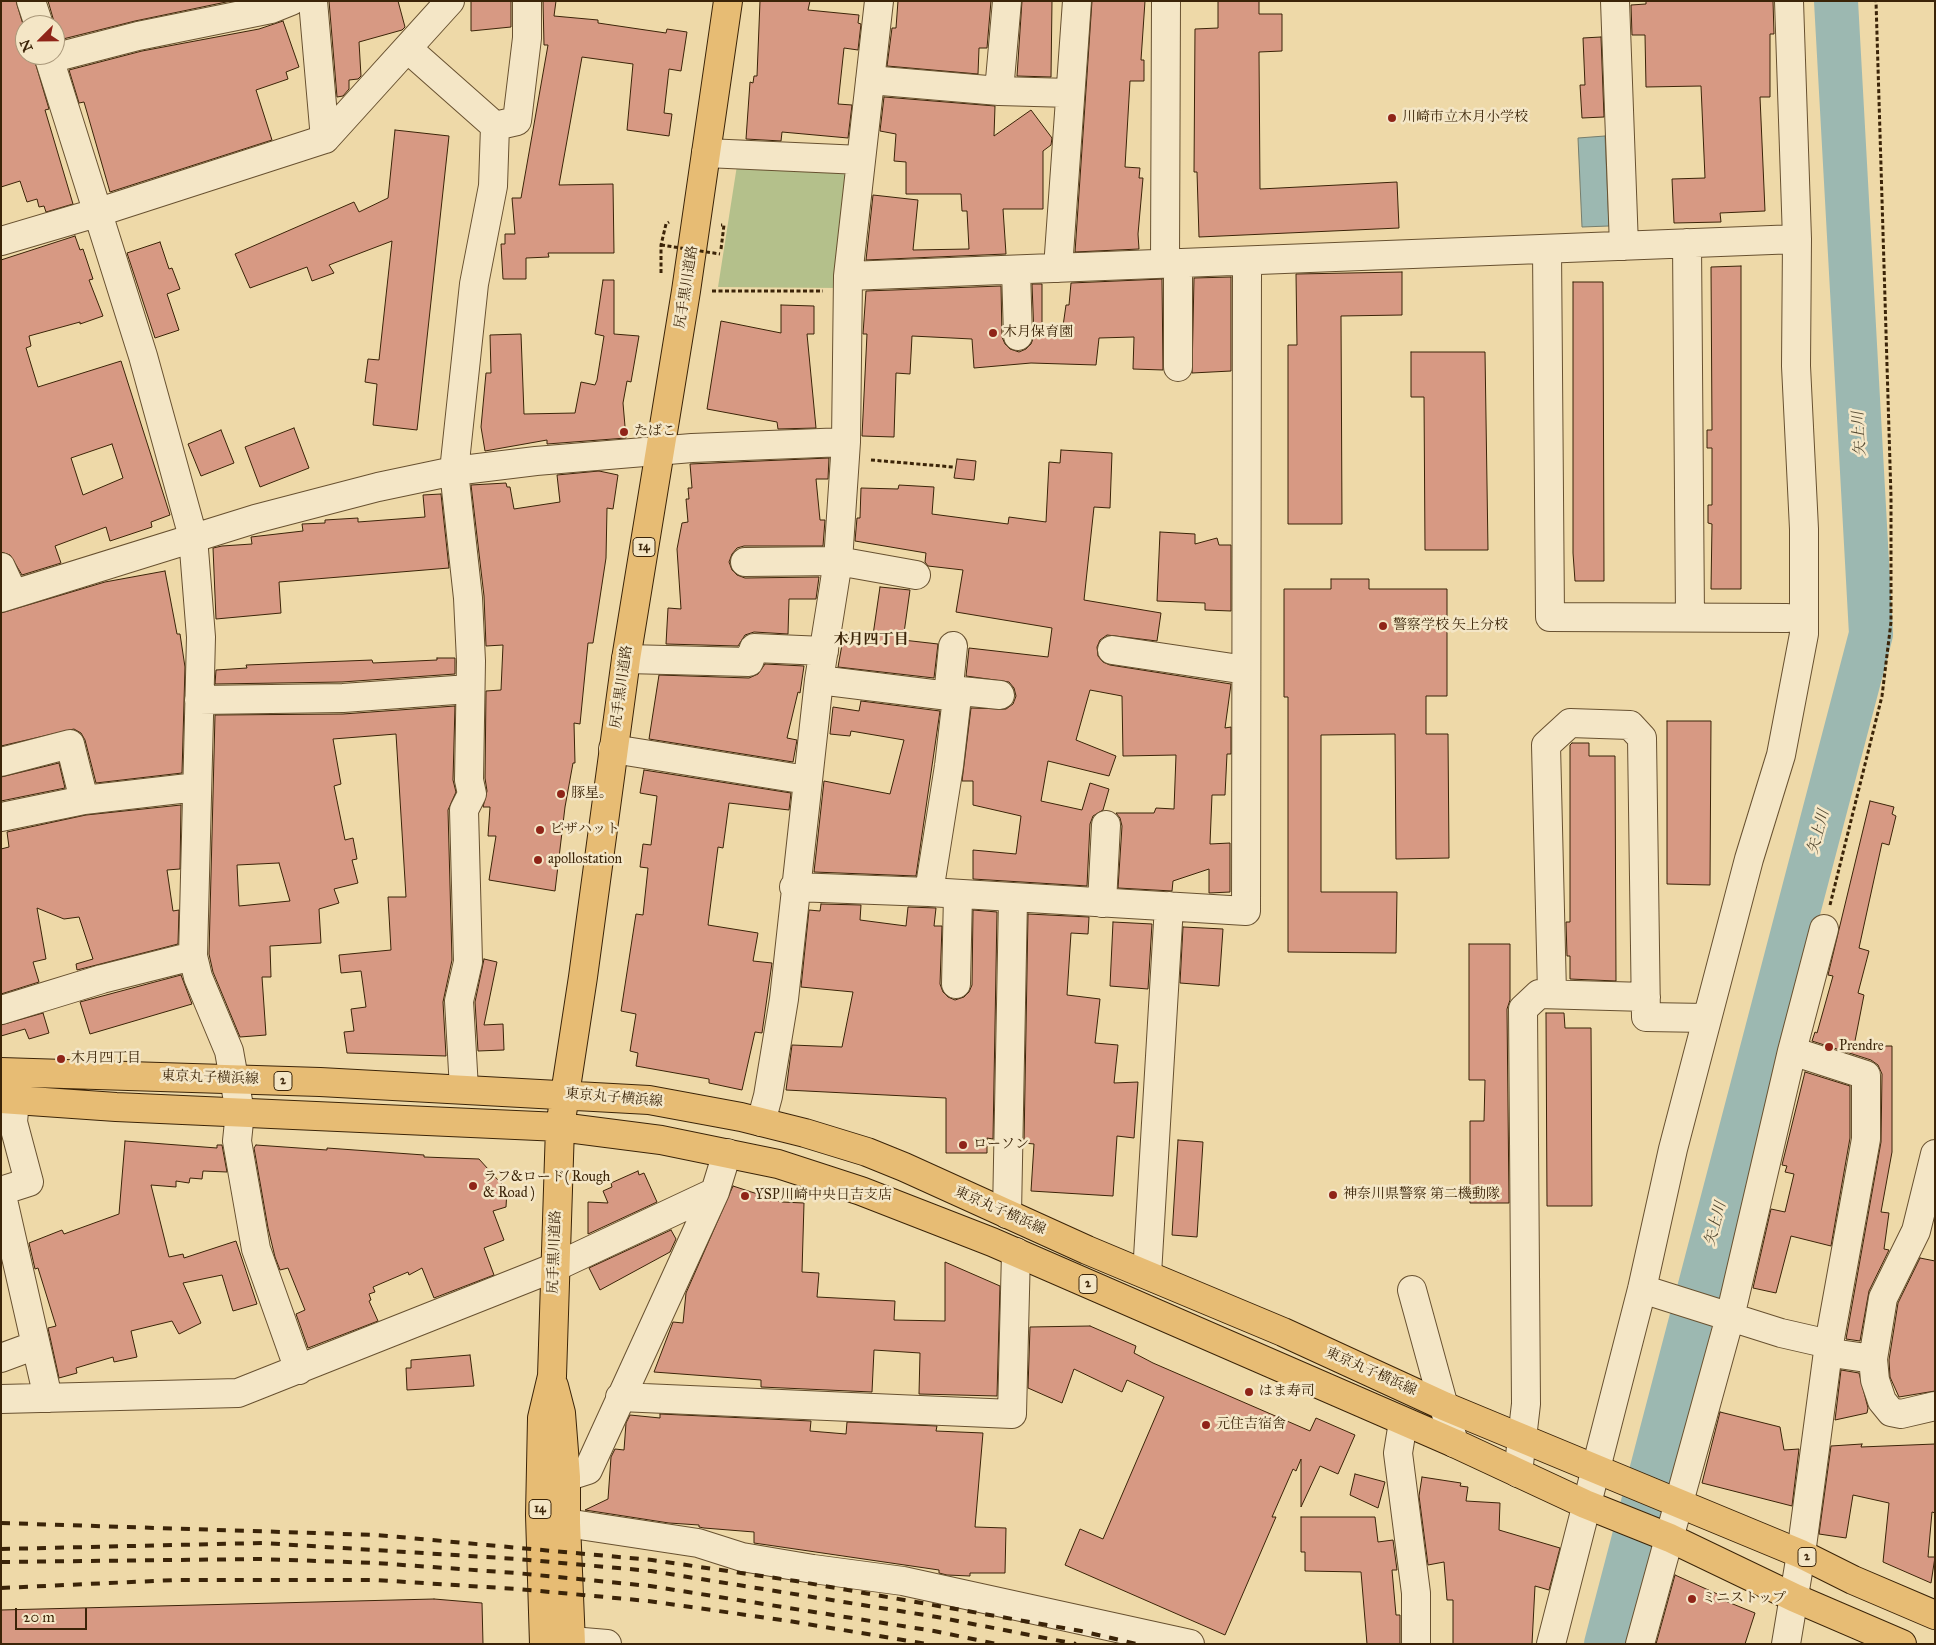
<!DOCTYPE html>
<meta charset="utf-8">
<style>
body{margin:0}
#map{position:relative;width:1936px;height:1645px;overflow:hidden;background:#eed9a8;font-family:"IM FELL Great Primer",serif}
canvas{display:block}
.frame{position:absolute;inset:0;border:2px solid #3b2408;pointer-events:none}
.north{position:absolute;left:15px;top:15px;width:50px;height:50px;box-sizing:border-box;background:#f4e6c6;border:1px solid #aa987a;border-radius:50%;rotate:247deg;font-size:14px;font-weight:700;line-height:20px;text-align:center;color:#3b2408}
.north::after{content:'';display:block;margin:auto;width:18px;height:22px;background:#8f2418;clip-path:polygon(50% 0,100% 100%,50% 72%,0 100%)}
.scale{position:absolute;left:15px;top:1608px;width:72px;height:22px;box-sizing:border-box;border:2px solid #3b2408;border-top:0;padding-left:6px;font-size:15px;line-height:18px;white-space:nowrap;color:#3b2408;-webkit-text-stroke:4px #f4e6c6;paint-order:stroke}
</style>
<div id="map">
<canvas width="1936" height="1645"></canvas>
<div class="frame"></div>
<div class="north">N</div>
<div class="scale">20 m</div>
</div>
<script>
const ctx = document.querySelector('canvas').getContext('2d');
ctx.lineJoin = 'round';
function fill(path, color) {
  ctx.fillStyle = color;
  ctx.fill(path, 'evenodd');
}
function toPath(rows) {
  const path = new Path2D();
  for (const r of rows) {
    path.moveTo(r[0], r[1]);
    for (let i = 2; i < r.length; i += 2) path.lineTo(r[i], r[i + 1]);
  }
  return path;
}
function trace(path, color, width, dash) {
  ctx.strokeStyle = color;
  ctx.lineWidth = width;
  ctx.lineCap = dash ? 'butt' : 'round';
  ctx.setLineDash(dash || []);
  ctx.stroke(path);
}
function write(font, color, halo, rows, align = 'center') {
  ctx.font = font + ' "IM FELL Great Primer","Noto Serif JP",serif';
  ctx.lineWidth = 5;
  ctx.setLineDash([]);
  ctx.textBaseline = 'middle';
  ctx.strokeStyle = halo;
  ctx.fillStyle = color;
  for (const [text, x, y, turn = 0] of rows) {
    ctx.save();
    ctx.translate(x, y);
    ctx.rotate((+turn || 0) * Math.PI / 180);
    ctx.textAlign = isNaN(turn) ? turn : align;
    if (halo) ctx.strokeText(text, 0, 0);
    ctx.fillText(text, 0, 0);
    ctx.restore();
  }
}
fill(toPath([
 [738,159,852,164,838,288,718,287]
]), '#b4c08b');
const water = toPath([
 [1605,136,1609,226,1582,227,1578,138,1605,136]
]);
fill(water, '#9cb8b1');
trace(water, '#757d6d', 1);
trace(toPath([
 [1606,1644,1871,634,1836,1]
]), '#9cb8b1', 44);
const building = toPath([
 [1,1,16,1,25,31,25,55,33,55,49,109,45,110,73,204,46,212,44,206,39,207,37,199,27,202,20,181,1,187,1,1],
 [48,1,231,1,135,21,55,41,55,25,48,1],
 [329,1,398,1,405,27,402,30,359,42,361,76,358,79,349,80,349,89,343,96,337,97,329,1],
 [471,1,511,1,511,27,471,31,471,1],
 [543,1,556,1,554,16,598,20,598,23,666,33,667,29,687,32,681,71,669,69,664,113,672,114,669,136,627,130,633,64,582,57,559,185,613,184,614,253,548,253,549,257,526,258,526,279,503,279,501,244,505,244,505,234,515,234,512,198,521,198,548,45,544,45,543,1],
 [760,1,810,1,808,10,859,15,858,23,861,24,858,50,844,48,838,104,852,105,848,138,782,132,781,141,746,139,750,82,753,83,754,76,757,76,760,1],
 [898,1,991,1,987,48,979,48,978,74,887,66,892,28,896,28,898,1],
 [1022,1,1052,1,1051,77,1017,76,1022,1],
 [1092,1,1145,1,1141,60,1144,60,1144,81,1130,81,1125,167,1140,168,1139,178,1143,178,1138,234,1139,249,1075,252,1092,1],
 [1218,1,1259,1,1259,14,1282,14,1282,51,1259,52,1260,189,1397,182,1399,228,1199,237,1197,172,1194,172,1195,29,1218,28,1218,1],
 [1646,1,1773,1,1774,34,1770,34,1770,97,1760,97,1765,211,1720,213,1721,222,1674,223,1672,179,1705,178,1701,86,1646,87,1645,35,1632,35,1631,5,1646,4,1646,1],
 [283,21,299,67,286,72,288,79,256,90,272,140,110,192,84,102,79,103,69,70,142,51,259,29,283,21],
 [1601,37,1604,117,1582,118,1580,85,1585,85,1583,38,1601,37],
 [884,97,995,106,994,136,1031,110,1052,138,1051,145,1043,151,1043,209,1003,209,1006,254,866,260,873,195,918,200,913,250,969,249,967,211,962,211,961,194,906,194,906,162,894,161,896,134,880,131,884,97],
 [395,130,449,136,417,430,373,425,377,384,365,382,368,359,379,360,392,241,329,265,334,273,312,281,307,267,250,288,235,254,354,202,359,212,388,198,395,130],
 [75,236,80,250,83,249,93,279,89,280,103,316,80,324,80,322,29,336,31,346,26,348,38,387,121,361,170,515,151,522,152,527,110,541,106,527,55,546,61,563,22,575,10,555,1,552,1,260,75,236],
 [112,444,123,478,83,495,71,458,112,444],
 [160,242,169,269,172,268,180,289,167,294,179,330,155,338,127,253,160,242],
 [1741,266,1741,589,1711,589,1712,524,1708,523,1708,505,1712,505,1712,448,1707,448,1707,430,1712,430,1711,267,1741,266],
 [1402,272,1402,315,1341,316,1342,524,1288,524,1288,345,1297,345,1296,274,1402,272],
 [1231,277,1231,371,1192,373,1194,278,1231,277],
 [1162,279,1163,370,1133,369,1134,337,1099,338,1096,365,1031,363,974,368,972,339,912,336,910,374,896,373,894,437,862,436,867,334,863,334,866,291,1001,286,1002,337,1005,344,1010,349,1019,352,1026,349,1031,344,1034,336,1032,284,1042,284,1042,325,1063,326,1066,305,1069,305,1071,283,1162,279],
 [603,280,614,280,614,334,639,336,631,382,627,381,623,403,626,438,547,444,547,440,485,451,481,427,486,373,491,373,490,335,521,334,524,414,575,413,581,382,595,385,597,380,604,336,595,334,603,280],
 [1573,282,1603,282,1604,581,1575,581,1573,553,1573,282],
 [781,305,814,306,814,334,807,334,816,428,778,429,777,422,707,409,721,321,781,333,781,305],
 [1411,352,1485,352,1488,550,1425,550,1424,397,1411,397,1411,352],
 [294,428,309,468,260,487,245,447,294,428],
 [221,430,234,463,201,476,188,444,221,430],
 [1061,450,1112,453,1110,508,1094,507,1084,600,1161,613,1157,641,1107,635,1100,640,1097,647,1098,656,1103,662,1110,665,1231,684,1225,728,1231,727,1231,754,1227,754,1225,795,1212,795,1210,844,1230,843,1230,892,1209,893,1209,869,1173,881,1172,891,1118,888,1122,826,1120,818,1116,813,1154,813,1156,808,1174,809,1176,755,1123,756,1122,696,1090,690,1076,740,1116,756,1109,776,1048,761,1041,801,1082,810,1090,783,1109,789,1103,810,1093,816,1090,824,1087,886,973,879,973,850,1016,854,1021,816,973,805,973,781,962,781,971,708,1006,709,1013,704,1016,696,1014,688,1009,682,966,676,969,648,1048,657,1052,628,956,612,963,570,928,566,925,562,926,553,855,541,857,518,860,518,861,488,898,489,899,485,934,487,932,514,1008,524,1009,517,1046,522,1049,462,1060,463,1061,450],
 [829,458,828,479,816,479,820,520,825,520,823,546,744,546,737,548,732,554,729,562,732,570,737,575,745,578,819,577,816,599,789,599,788,634,754,632,745,635,738,646,666,644,668,608,681,609,677,549,682,523,688,522,686,499,689,499,688,488,692,488,690,464,829,458],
 [957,459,976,461,974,480,954,478,957,459],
 [599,471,618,475,613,509,607,508,606,558,593,643,588,643,580,724,574,723,575,763,573,763,565,807,555,891,489,880,496,836,488,836,490,807,483,807,487,791,485,778,486,691,501,690,503,645,486,646,484,596,471,485,506,483,507,487,510,487,514,509,560,502,557,475,599,471],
 [441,494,449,568,279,582,281,613,216,619,213,548,222,546,252,544,251,537,303,531,302,524,325,523,325,520,358,518,358,522,425,517,423,495,441,494],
 [1160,532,1195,534,1195,544,1217,538,1219,545,1231,545,1231,611,1205,610,1205,603,1157,601,1160,532],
 [165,571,177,634,180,634,185,667,182,773,96,783,85,740,81,733,74,729,1,746,1,613,105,582,165,571],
 [1331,579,1369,579,1369,589,1447,589,1447,696,1426,696,1426,734,1448,734,1449,858,1396,859,1395,734,1321,735,1321,892,1397,892,1396,953,1288,952,1288,697,1284,697,1284,589,1331,589,1331,579],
 [880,587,910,590,903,640,938,644,934,678,838,667,843,639,848,640,850,631,873,635,880,587],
 [437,658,455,658,455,674,342,682,215,684,216,670,247,668,246,665,372,660,373,663,437,660,437,658],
 [765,664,804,666,800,693,798,692,787,738,797,740,793,762,649,739,659,675,749,678,758,674,765,664],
 [861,701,940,711,916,876,814,872,824,781,890,794,904,740,851,731,850,736,830,734,833,707,859,711,861,701],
 [455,706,453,780,456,792,448,810,452,960,443,1002,446,1056,347,1053,344,1032,354,1031,351,1009,366,1007,361,971,341,973,339,955,391,950,388,897,406,897,396,734,333,739,341,784,334,786,345,840,353,838,357,859,352,860,358,883,334,889,339,903,319,909,321,943,270,946,271,977,262,977,266,1035,240,1037,213,972,209,954,215,715,343,714,455,706],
 [279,863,290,901,239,906,237,865,279,863],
 [1667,721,1711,721,1710,885,1667,884,1667,721],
 [1572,743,1589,743,1589,756,1615,756,1616,981,1570,979,1570,956,1567,956,1566,922,1570,922,1570,745,1572,743],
 [59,763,65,788,1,801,1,777,59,763],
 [644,770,791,793,789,810,729,803,723,848,718,847,708,925,758,933,753,961,772,963,762,1033,755,1032,742,1090,709,1083,709,1079,636,1066,638,1053,630,1051,636,1014,621,1011,636,914,643,915,648,868,640,867,643,844,651,845,657,796,640,793,644,770],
 [1870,801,1894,807,1892,814,1896,816,1889,845,1882,843,1859,948,1869,951,1858,993,1864,995,1854,1046,1892,1046,1892,1152,1881,1212,1889,1213,1884,1249,1889,1250,1869,1291,1860,1341,1846,1339,1881,1142,1882,1074,1878,1065,1871,1060,1812,1041,1815,1032,1817,1033,1833,976,1828,975,1870,801],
 [181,805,180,869,167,870,173,911,179,910,178,944,77,970,76,964,93,959,79,917,64,919,37,908,46,959,33,962,39,982,1,994,1,849,9,847,7,832,86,815,181,805],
 [821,904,861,905,860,920,906,926,908,907,936,908,934,926,942,926,940,984,943,992,948,997,955,1000,964,997,969,992,972,985,973,910,997,912,993,1139,987,1138,987,1153,946,1153,946,1098,786,1090,792,1045,842,1047,853,992,801,987,809,910,820,911,821,904],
 [1028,914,1089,917,1088,934,1071,933,1067,995,1100,999,1095,1043,1118,1045,1114,1083,1138,1082,1134,1138,1117,1136,1113,1196,1031,1191,1034,1144,1024,1143,1028,914],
 [1113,922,1152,924,1148,989,1110,986,1113,922],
 [1183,927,1223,929,1219,986,1180,983,1183,927],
 [1469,944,1510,944,1510,1000,1507,1009,1509,1203,1470,1203,1470,1121,1484,1121,1485,1080,1469,1080,1469,944],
 [484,959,497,962,484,1025,503,1024,504,1050,478,1051,475,1002,484,959],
 [181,975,192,1004,90,1034,80,1002,181,975],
 [43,1013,49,1033,29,1039,25,1029,1,1036,1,1025,43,1013],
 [1546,1013,1564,1013,1565,1028,1591,1028,1592,1206,1547,1206,1546,1013],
 [1805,1072,1850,1086,1850,1138,1831,1246,1791,1236,1776,1293,1753,1288,1771,1209,1785,1212,1794,1174,1785,1172,1787,1166,1782,1165,1805,1072],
 [1178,1140,1203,1142,1197,1237,1172,1235,1178,1140],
 [125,1141,217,1148,217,1145,222,1145,227,1172,203,1171,202,1179,190,1178,189,1183,176,1181,176,1187,151,1185,169,1257,183,1254,184,1258,236,1241,257,1304,233,1311,222,1275,183,1283,201,1323,179,1334,172,1321,131,1331,137,1357,114,1362,113,1357,76,1368,77,1373,59,1378,48,1328,56,1326,38,1268,35,1269,29,1243,62,1230,64,1234,119,1214,125,1141],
 [256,1145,327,1150,327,1148,424,1155,424,1157,479,1159,507,1190,506,1207,493,1211,504,1240,484,1248,494,1275,434,1298,422,1268,409,1275,408,1272,373,1287,375,1292,369,1294,371,1300,369,1301,378,1321,308,1348,296,1314,305,1310,288,1268,280,1270,275,1257,268,1228,254,1148,256,1145],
 [638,1171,639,1175,644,1173,657,1202,588,1234,588,1202,608,1203,603,1191,612,1187,611,1183,638,1171],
 [733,1186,782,1202,804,1203,802,1272,819,1273,817,1297,895,1301,894,1320,945,1321,945,1262,1000,1286,997,1396,919,1394,920,1353,874,1350,872,1392,761,1387,761,1380,654,1372,673,1322,683,1323,686,1293,733,1186],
 [671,1230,676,1239,670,1252,600,1290,589,1268,671,1230],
 [1920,1258,1935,1261,1935,1391,1899,1397,1890,1377,1889,1360,1898,1303,1920,1258],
 [1090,1326,1136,1346,1134,1353,1153,1363,1310,1431,1316,1418,1355,1435,1338,1474,1320,1466,1301,1507,1301,1459,1296,1471,1293,1469,1272,1517,1276,1517,1225,1635,1065,1565,1080,1529,1103,1539,1164,1397,1127,1380,1122,1392,1074,1369,1062,1403,1028,1388,1030,1327,1090,1326],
 [470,1355,474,1386,407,1390,406,1368,411,1368,411,1360,470,1355],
 [1841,1370,1859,1373,1868,1408,1867,1413,1835,1420,1841,1370],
 [1720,1412,1780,1427,1784,1450,1799,1449,1792,1506,1702,1483,1720,1412],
 [660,1414,811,1421,810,1431,846,1434,847,1422,937,1426,936,1431,983,1433,975,1527,1006,1528,1005,1573,970,1573,970,1576,947,1575,939,1573,939,1570,754,1543,754,1532,704,1528,699,1527,699,1525,669,1523,585,1510,608,1499,611,1457,615,1449,624,1450,626,1423,630,1415,660,1418,660,1414],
 [1862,1444,1861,1447,1935,1444,1935,1513,1932,1512,1928,1557,1935,1557,1931,1583,1883,1562,1889,1503,1853,1495,1846,1538,1819,1534,1831,1446,1862,1444],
 [1355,1474,1385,1482,1378,1508,1350,1495,1355,1474],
 [1422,1477,1461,1483,1460,1486,1468,1487,1466,1501,1500,1503,1499,1530,1560,1548,1549,1590,1535,1586,1532,1644,1453,1644,1453,1600,1447,1600,1444,1562,1428,1565,1419,1496,1422,1477],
 [1301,1517,1375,1517,1378,1542,1393,1540,1397,1570,1392,1570,1396,1615,1400,1615,1400,1644,1367,1644,1361,1572,1305,1571,1305,1552,1301,1552,1301,1517],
 [1675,1575,1724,1597,1723,1600,1755,1613,1745,1644,1656,1644,1675,1575],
 [434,1599,482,1603,483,1644,1,1644,1,1610,434,1599]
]);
fill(building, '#d79983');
trace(building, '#3b2408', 1);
const minor = toPath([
 [31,1,39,25],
 [313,1,325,139],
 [1615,1,1624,246],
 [408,49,495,126,493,186,474,284,454,471,468,598,471,661,469,780,472,794,464,810,468,962,459,1001,464,1089],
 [48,55,143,356,193,537,201,637,193,956,198,977,229,1051,240,1112,237,1141,256,1249,299,1370],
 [49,59,138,36,271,9,291,1],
 [870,80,999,91,1070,93],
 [999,91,1007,1],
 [495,126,517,121,527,38,527,1],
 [706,153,861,160],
 [1,241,96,213,325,139,450,1],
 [1687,243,1690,617],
 [1547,249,1550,617,1787,618],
 [1178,263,1178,367],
 [1165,264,1166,1],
 [1058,268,1077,1],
 [1016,270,1018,336],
 [848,276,1797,239],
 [745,562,838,561,916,575],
 [1,567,13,593],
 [1,598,255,519,378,487,454,471,536,461,692,448,846,442],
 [1112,650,1246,670],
 [626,659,749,662,754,648,824,651],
 [819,680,957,697,949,766,929,892],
 [948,696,953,646],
 [957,697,961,691,1000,695],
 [199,700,343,698,469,689],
 [613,749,807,780],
 [1,762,70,744,84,800],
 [1,817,84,800,197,787],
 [794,887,929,892,1246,911,1247,261],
 [1102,903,1106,825],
 [956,984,958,895],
 [1552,993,1546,745,1570,723,1630,725,1642,738,1646,1017,1707,1018],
 [1,1010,102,979,193,956],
 [761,1122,768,1096,784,999,819,680,838,561,846,442,848,276,879,1],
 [1,1191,48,1398],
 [1,1191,29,1182,13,1122,15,1100],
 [1007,1214,1013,899],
 [1147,1274,1169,906],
 [1642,1289,1781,1333,1829,1344,1832,1353,1873,1359,1883,1298,1916,1231,1935,1154],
 [1412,1290,1454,1443],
 [1,1358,36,1345],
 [1873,1359,1875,1380,1882,1401,1891,1412,1901,1414,1935,1406],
 [620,1397,1012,1414,1016,1252],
 [1,1399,238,1393,553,1268,715,1192],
 [1403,1422,1398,1453,1416,1593,1416,1644],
 [1518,1473,1526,1404,1523,1009,1539,994,1646,997],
 [566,1477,588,1470,715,1192,727,1153],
 [566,1523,698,1543,742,1557,813,1569,903,1581,1190,1644],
 [571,1641,607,1644],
 [1551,1644,1642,1289,1673,1149,1749,859,1781,755,1804,634,1804,529,1796,366,1797,239,1789,1],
 [1640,1644,1730,1317,1792,1051,1824,929],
 [1786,1644,1801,1554,1829,1344,1866,1139,1866,1075,1792,1051]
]);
const major = toPath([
 [1,1072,320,1082,649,1100,741,1117,805,1133,867,1152,904,1167,1087,1250,1283,1332,1444,1406,1801,1554,1853,1580,1935,1615],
 [1,1099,116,1107,560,1127,661,1140,778,1164,861,1191,992,1242,1454,1443,1585,1504,1670,1538,1795,1598,1902,1644],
 [554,1386,561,1413,566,1477,566,1523,571,1644],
 [544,1644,540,1515,542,1418,552,1376,560,1127,583,977,626,659,686,291,728,1]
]);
trace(minor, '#685130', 30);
trace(major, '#3b2408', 30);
trace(toPath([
 [721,249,724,225,721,225],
 [661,273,661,245,666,224,669,222],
 [712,291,823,291],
 [871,460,953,467],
 [1830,905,1882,696,1891,622,1891,497,1876,1]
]), '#3b2408', 3, [4, 2.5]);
trace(minor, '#f4e6c6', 28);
trace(major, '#e7bc74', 28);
trace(toPath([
 [1,1523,377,1535,652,1560,796,1581,1081,1631,1137,1644],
 [1,1549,262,1543,518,1559,651,1571,937,1617,1076,1644],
 [1,1562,260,1559,376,1563,516,1573,650,1586,934,1631,997,1644],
 [1,1588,175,1580,375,1580,518,1589,648,1601,789,1621,927,1644]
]), '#3b2408', 4, [9, 9]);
trace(toPath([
 [661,245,720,254]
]), '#3b2408', 3, [4, 2.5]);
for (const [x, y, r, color] of [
 [1392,118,5,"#8f2418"],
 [993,333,5,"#8f2418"],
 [624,432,5,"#8f2418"],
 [1383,626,5,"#8f2418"],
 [561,794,5,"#8f2418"],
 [540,830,5,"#8f2418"],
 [538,860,5,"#8f2418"],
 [1829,1047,5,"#8f2418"],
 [61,1059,5,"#8f2418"],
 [963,1145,5,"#8f2418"],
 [473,1186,5,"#8f2418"],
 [1333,1195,5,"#8f2418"],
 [745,1196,5,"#8f2418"],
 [1249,1392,5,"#8f2418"],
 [1206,1425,5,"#8f2418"],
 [1692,1599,5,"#8f2418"]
]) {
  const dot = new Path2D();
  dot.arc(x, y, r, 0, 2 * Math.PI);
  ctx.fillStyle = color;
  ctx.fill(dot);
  trace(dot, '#f4e6c6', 2);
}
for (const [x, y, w] of [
 [644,547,22],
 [283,1081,18],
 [1088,1284,18],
 [540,1509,22],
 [1807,1557,18]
]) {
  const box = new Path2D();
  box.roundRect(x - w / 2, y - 9.5, w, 19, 4);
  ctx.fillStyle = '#f4e6c6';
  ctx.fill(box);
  trace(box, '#3b2408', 1);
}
write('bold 12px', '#3b2408', null, [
 ["14",644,547],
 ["2",283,1081],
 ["2",1088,1284],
 ["14",540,1509],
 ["2",1807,1557]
]);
write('14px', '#3b2408', '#f4e6c6', [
 ["川崎市立木月小学校",1402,118],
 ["木月保育園",1003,333],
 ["たばこ",634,432],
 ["警察学校 矢上分校",1393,626],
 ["豚星。",571,794],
 ["ピザハット",550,830],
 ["apollostation",548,860],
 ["Prendre",1839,1047],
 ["木月四丁目",71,1059],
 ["ローソン",973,1145],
 ["ラフ&ロード( Rough",483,1178],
 ["& Road )",483,1194],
 ["神奈川県警察 第二機動隊",1343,1195],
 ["YSP川崎中央日吉支店",755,1196],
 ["はま寿司",1259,1392],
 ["元住吉宿舎",1216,1425],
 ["ミニストップ",1702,1599]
], 'left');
write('14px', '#3b2408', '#f4e6c6', [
 ["尻手黒川道路",687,287,-81],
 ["尻手黒川道路",622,687,-82],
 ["東京丸子横浜線",210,1078,2],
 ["東京丸子横浜線",614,1098,5],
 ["東京丸子横浜線",1000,1211,24],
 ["尻手黒川道路",555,1252,-88],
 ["東京丸子横浜線",1371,1372,24]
]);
write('italic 15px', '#534932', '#f4e6c6', [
 ["矢上川",1860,434,-93],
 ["矢上川",1819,832,-75],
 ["矢上川",1716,1224,-75]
]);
write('bold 15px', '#3b2408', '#f4e6c6', [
 ["木月四丁目",871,640]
]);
</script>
